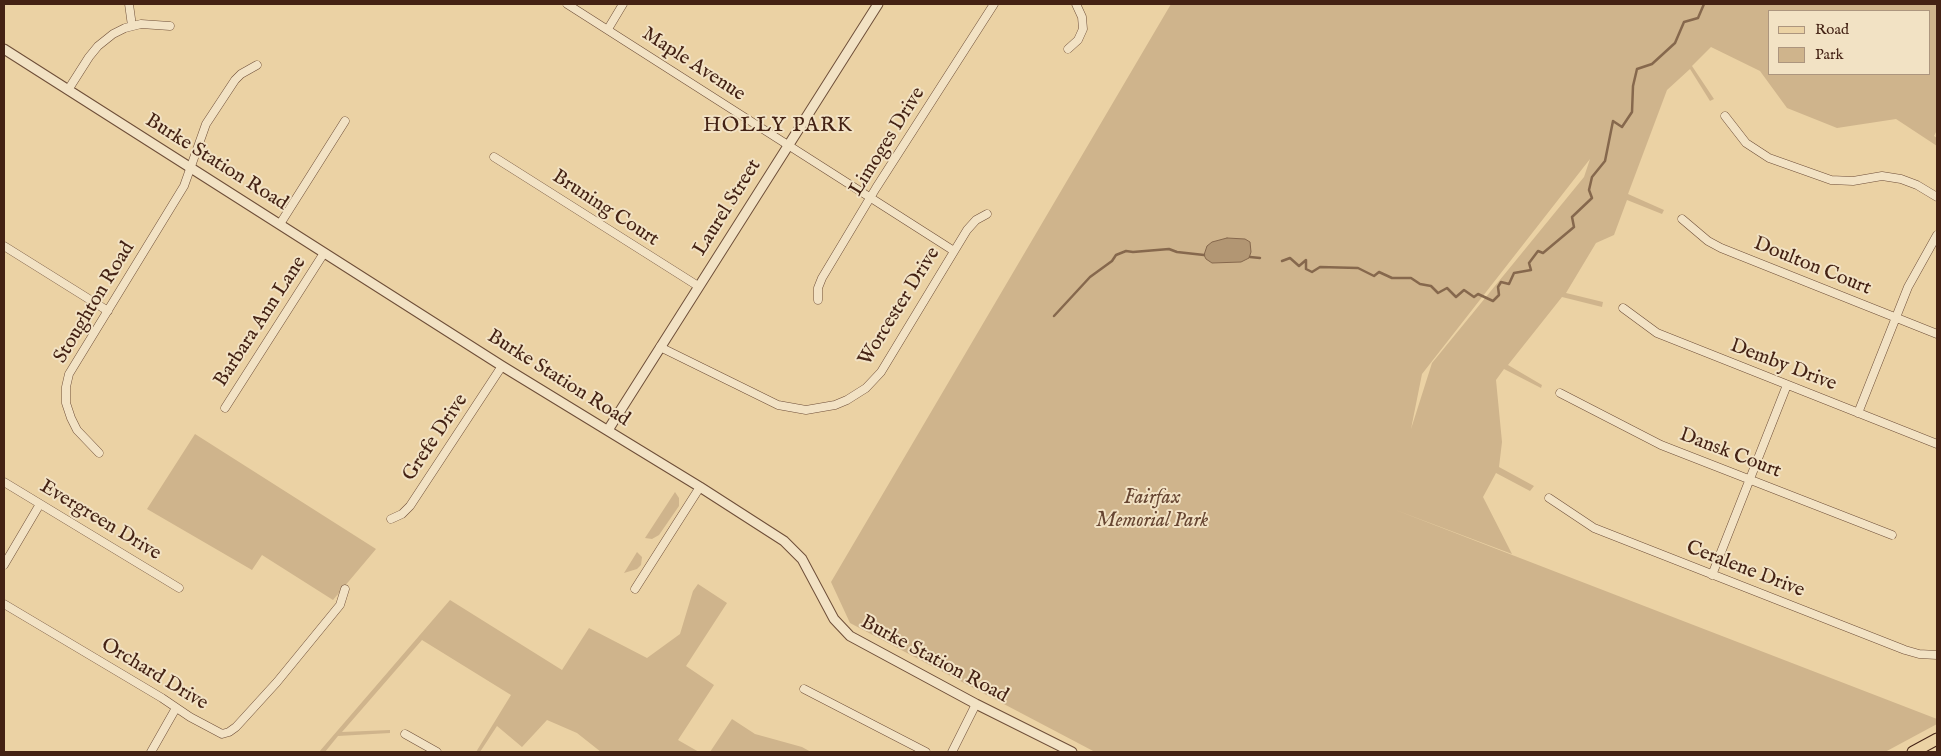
<!DOCTYPE html>
<style>
body{margin:0}
#map{position:relative;width:1941px;height:756px;overflow:hidden;background:#ebd2a4;font-family:"IM FELL English",serif}
canvas{display:block}
.frame{position:absolute;inset:0;border:5px solid #442214;pointer-events:none}
.legend{position:absolute;left:1768px;top:10px;width:162px;height:65px;box-sizing:border-box;background:#f2e2c4;border:1px solid #ac957e;margin:0;padding:6px 9px;list-style:none;font-size:15px;color:#442214}
.legend li{display:flex;align-items:center;gap:10px;height:25px}
.legend b{width:25px;border:1px solid #ac957e}
</style>
<div id="map">
<canvas width="1941" height="756"></canvas>
<div class="frame"></div>
<ul class="legend">
<li><b style="height:6px;background:#ebd2a4"></b>Road</li>
<li><b style="height:14px;background:#cfb48c"></b>Park</li>
</ul>
</div>
<script>
const ctx = document.querySelector('canvas').getContext('2d');
ctx.lineJoin = 'round';
function fill(path, color) {
  ctx.fillStyle = color;
  ctx.fill(path, 'evenodd');
}
function toPath(rows) {
  const path = new Path2D();
  for (const r of rows) {
    path.moveTo(r[0], r[1]);
    for (let i = 2; i < r.length; i += 2) path.lineTo(r[i], r[i + 1]);
  }
  return path;
}
function trace(path, color, width, dash) {
  ctx.strokeStyle = color;
  ctx.lineWidth = width;
  ctx.lineCap = dash ? 'butt' : 'round';
  ctx.setLineDash(dash || []);
  ctx.stroke(path);
}
function write(font, color, halo, rows, align = 'center') {
  ctx.font = font + ' "IM FELL English",serif';
  ctx.lineWidth = 4;
  ctx.setLineDash([]);
  ctx.textBaseline = 'middle';
  ctx.strokeStyle = halo;
  ctx.fillStyle = color;
  for (const [text, x, y, turn = 0] of rows) {
    ctx.save();
    ctx.translate(x, y);
    ctx.rotate((+turn || 0) * Math.PI / 180);
    ctx.textAlign = isNaN(turn) ? turn : align;
    if (halo) ctx.strokeText(text, 0, 0);
    ctx.fillText(text, 0, 0);
    ctx.restore();
  }
}
fill(toPath([
 [1171,4,1937,4,1937,130,1934,136,1937,138,1937,146,1896,119,1837,128,1787,108,1760,71,1711,47,1692,66,1714,99,1710,101,1690,69,1667,90,1628,194,1664,210,1662,214,1627,200,1614,235,1596,243,1566,293,1603,302,1602,307,1562,297,1508,365,1542,385,1541,388,1504,369,1496,380,1502,442,1499,467,1534,486,1530,491,1496,473,1483,497,1512,554,1393,509,1937,719,1937,724,1885,752,1095,752,850,623,831,582],
 [1770,11,1930,11,1930,74,1770,74],
 [1590,159,1584,177,1432,363,1411,429,1422,374],
 [195,434,376,549,333,600,262,555,252,570,147,509],
 [675,492,679,498,679,506,659,535,652,539,645,538],
 [637,552,642,557,641,565,637,569,624,573],
 [698,584,727,603,686,666,714,685,678,740,699,752,601,752,577,733,547,720,522,747,497,726,480,752,476,752,511,695,422,640,342,732,390,730,390,733,338,736,325,752,319,752,450,600,562,670,589,628,647,658,680,634,693,591],
 [732,719,755,734,802,747,811,752,710,752]
]), '#cfb48c');
const water = toPath([
 [1227,238,1245,239,1250,242,1251,252,1249,258,1241,262,1212,263,1206,259,1204,255,1207,246,1212,242,1227,238]
]);
fill(water, '#b29673');
trace(water, '#86684d', 1);
trace(toPath([
 [1250,257,1260,258],
 [1282,261,1290,258,1299,266,1306,260,1306,269,1312,272,1320,267,1358,268,1374,276,1379,272,1392,278,1411,278,1420,284,1431,286,1438,293,1447,288,1456,297,1464,290,1474,297,1478,294,1493,301,1499,295,1498,287,1501,282,1509,284,1514,273,1531,270,1529,263,1538,251,1543,253,1574,227,1572,217,1592,198,1589,190,1592,177,1605,161,1613,121,1622,127,1632,112,1633,86,1637,69,1652,64,1675,43,1684,22,1698,18,1704,4],
 [1054,316,1090,277,1112,261,1116,255,1126,251,1133,252,1169,249,1177,252,1204,255]
]), '#86684d', 2.5);
const minor = toPath([
 [129,4,132,26],
 [567,4,954,251],
 [608,29,623,4],
 [1068,49,1078,40,1083,29,1082,17,1076,4],
 [68,90,89,57,98,46,113,34,125,28,141,24,170,26],
 [1725,116,1746,143,1769,158,1831,180,1853,181,1882,176,1901,179,1917,185,1937,197],
 [494,157,698,286],
 [1682,219,1708,241,1721,248,1937,334],
 [280,224,345,121],
 [4,246,108,311],
 [818,300,818,288,822,278,876,188,994,4],
 [1623,308,1657,333,1937,444],
 [660,347,778,405,806,410,835,405,847,400,866,388,881,372,967,230,976,220,987,214],
 [1560,393,1661,445,1892,535],
 [225,408,324,253],
 [1858,413,1908,287,1937,235],
 [99,453,77,430,71,418,66,403,66,387,69,374,184,186,206,124,235,80,241,74,257,65],
 [4,482,179,588],
 [1549,498,1594,528,1905,650,1919,654,1937,655],
 [391,519,402,514,410,506,502,366],
 [4,565,40,504],
 [1712,575,1787,385],
 [635,589,700,487],
 [4,604,162,698,190,717,222,734,229,732,236,727,277,682,340,605,345,589],
 [804,689,926,752],
 [405,734,437,752],
 [151,752,176,708],
 [952,752,976,704]
]);
const tertiary = toPath([
 [4,49,502,366,700,487,784,541,802,559,834,619,850,636,976,704,1072,752],
 [608,430,878,4]
]);
const primary = toPath([
 [1913,752,1937,739]
]);
trace(minor, '#6e4e38', 9);
trace(tertiary, '#6e4e38', 11);
trace(primary, '#442214', 13);
trace(minor, '#f2e2c4', 8);
trace(tertiary, '#f2e2c4', 9);
trace(primary, '#ebd2a4', 11);
write('20px', '#442214', '#f2e2c4', [
 ["Maple Avenue",693,65,33],
 ["Limoges Drive",888,142,-58],
 ["Burke Station Road",216,163,32],
 ["Laurel Street",728,208,-58],
 ["Bruning Court",605,209,33],
 ["Doulton Court",1812,267,22],
 ["Stoughton Road",95,303,-59],
 ["Worcester Drive",900,307,-58],
 ["Barbara Ann Lane",261,322,-57],
 ["Demby Drive",1783,366,21],
 ["Burke Station Road",558,379,32],
 ["Grefe Drive",436,438,-56],
 ["Dansk Court",1730,454,21],
 ["Evergreen Drive",100,521,31],
 ["Ceralene Drive",1745,570,21],
 ["Burke Station Road",934,660,28],
 ["Orchard Drive",154,675,31]
]);
write('italic 20px', '#674632', '#f2e2c4', [
 ["Fairfax",1152,499],
 ["Memorial Park",1152,522]
]);
ctx.letterSpacing = '1px';
write('21px', '#442214', '#f2e2c4', [
 ["HOLLY PARK",778,127]
]);
ctx.letterSpacing = '0px';
</script>
